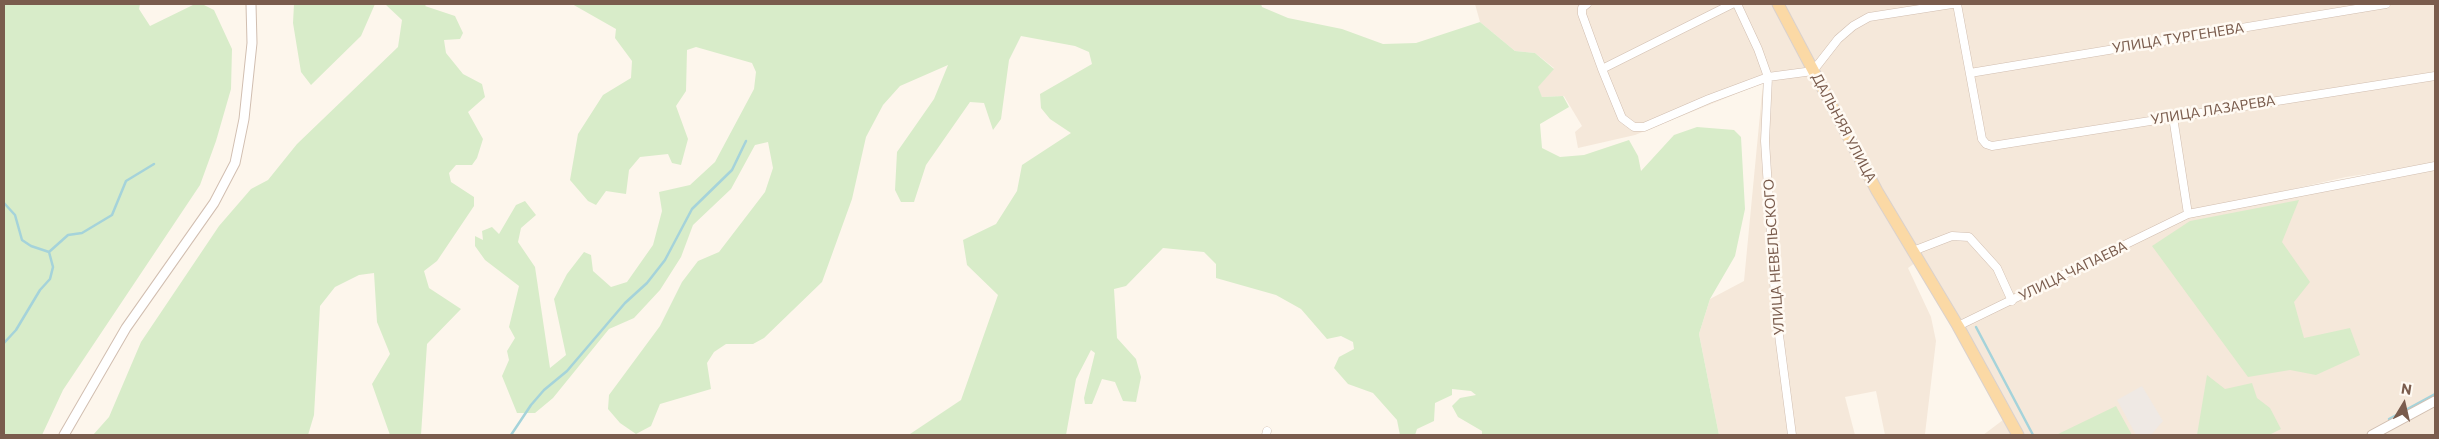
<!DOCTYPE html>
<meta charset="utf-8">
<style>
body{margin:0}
#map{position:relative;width:2439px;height:439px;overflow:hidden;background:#fdf6ec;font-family:Commissioner,sans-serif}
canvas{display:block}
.frame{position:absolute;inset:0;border:5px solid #7a5c4d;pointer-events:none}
.north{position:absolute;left:2379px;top:379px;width:50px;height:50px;-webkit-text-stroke:4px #fffaf3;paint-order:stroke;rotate:9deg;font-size:14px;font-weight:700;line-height:20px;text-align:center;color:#7a5c4d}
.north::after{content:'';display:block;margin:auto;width:18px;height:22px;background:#7a5c4d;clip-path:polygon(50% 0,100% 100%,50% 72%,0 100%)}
</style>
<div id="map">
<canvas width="2439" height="439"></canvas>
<div class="frame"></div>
<div class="north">N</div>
</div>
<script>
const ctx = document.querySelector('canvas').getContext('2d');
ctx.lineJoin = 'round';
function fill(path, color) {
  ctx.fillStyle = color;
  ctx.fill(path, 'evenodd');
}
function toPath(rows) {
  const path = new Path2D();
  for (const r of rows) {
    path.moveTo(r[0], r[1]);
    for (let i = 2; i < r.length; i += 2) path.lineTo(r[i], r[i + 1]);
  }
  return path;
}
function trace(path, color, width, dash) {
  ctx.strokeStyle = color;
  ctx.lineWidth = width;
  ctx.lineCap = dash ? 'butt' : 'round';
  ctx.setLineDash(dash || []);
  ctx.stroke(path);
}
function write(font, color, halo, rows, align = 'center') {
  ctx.font = font + ' Commissioner,sans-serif';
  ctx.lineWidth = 5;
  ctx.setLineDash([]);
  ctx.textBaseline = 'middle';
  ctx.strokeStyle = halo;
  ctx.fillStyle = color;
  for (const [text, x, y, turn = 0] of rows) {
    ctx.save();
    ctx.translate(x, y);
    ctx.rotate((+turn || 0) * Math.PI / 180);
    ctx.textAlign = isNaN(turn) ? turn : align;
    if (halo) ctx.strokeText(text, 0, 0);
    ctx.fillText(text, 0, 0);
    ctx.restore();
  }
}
fill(toPath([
 [1475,4,2435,4,2435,164,2346,177,2192,212,2435,170,2435,400,2372,435,2018,435,1919,260,1908,268,1931,317,1936,341,1925,434,1885,435,1876,391,1845,397,1855,435,1719,435,1699,334,1710,299,1744,281,1763,83,1635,135,1578,148,1575,132,1582,126,1564,96,1542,97,1537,87,1554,68,1535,53,1515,51,1480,22],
 [2435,404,2435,435,2380,435],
 [2003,420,2011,435,1983,435]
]), '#f5e8da');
fill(toPath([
 [2142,386,2163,421,2151,435,2136,435,2117,400]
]), '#efe9e4');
fill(toPath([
 [4,4,140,4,139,9,150,26,195,4,202,4,214,10,232,49,231,89,216,141,200,185,63,390,42,435,4,435],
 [294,4,375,4,361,36,311,85,301,72,293,23],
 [385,4,427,4,425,6,455,16,463,33,460,39,444,40,446,53,463,74,482,84,485,97,468,112,483,139,477,158,472,165,456,165,449,173,451,182,474,197,474,206,437,261,424,271,429,288,461,309,427,344,421,435,390,435,372,384,390,354,377,322,374,273,359,275,335,287,320,306,314,415,308,435,93,435,109,417,141,342,219,226,251,189,268,180,297,144,398,47,402,20],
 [572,4,1261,4,1262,7,1288,18,1342,29,1383,44,1416,43,1480,22,1515,51,1535,53,1554,69,1538,87,1542,97,1563,96,1569,107,1540,124,1542,148,1560,157,1584,155,1629,140,1638,156,1641,171,1674,135,1697,127,1734,130,1741,137,1745,209,1735,256,1710,299,1699,334,1719,435,1482,435,1482,431,1458,417,1452,406,1460,398,1476,395,1471,391,1452,389,1452,395,1435,403,1434,421,1417,429,1415,435,1400,435,1397,420,1373,393,1348,384,1334,368,1339,357,1354,349,1353,342,1341,336,1327,339,1301,309,1276,295,1216,278,1216,264,1204,252,1163,248,1126,286,1114,289,1117,338,1136,359,1141,377,1136,402,1123,401,1115,382,1102,379,1092,404,1085,404,1084,398,1095,353,1091,350,1076,379,1066,435,900,435,910,434,961,400,998,295,967,265,963,240,996,224,1017,191,1022,165,1071,133,1050,119,1041,108,1040,94,1092,64,1089,52,1075,46,1021,36,1009,60,1001,119,993,130,984,103,970,102,926,165,914,202,901,202,895,190,897,152,934,99,948,65,900,86,883,105,866,137,852,199,822,282,764,338,753,344,726,344,714,352,707,363,711,389,660,404,651,426,636,434,620,423,608,409,609,395,660,326,682,282,698,261,719,252,765,192,773,168,768,142,755,145,731,189,693,225,681,257,660,290,634,318,609,329,553,398,535,413,517,413,502,376,509,360,507,351,515,338,509,327,519,286,485,260,475,246,475,236,483,240,482,231,492,227,499,234,516,205,525,201,536,215,521,228,518,242,535,267,550,368,566,355,554,299,567,274,584,252,591,255,593,271,611,287,627,282,653,245,662,211,659,192,690,185,715,162,754,89,756,72,752,63,696,47,687,50,686,91,676,106,688,139,681,165,672,163,668,154,640,157,629,170,626,194,606,191,596,205,588,201,570,180,578,134,603,95,631,78,632,61,615,38,616,29],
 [2299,200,2282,242,2310,282,2294,302,2304,338,2350,328,2360,355,2316,375,2290,370,2248,377,2152,246,2190,221],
 [2207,375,2225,389,2252,383,2257,398,2270,408,2281,429,2269,435,2197,435],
 [2116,406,2132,435,2056,435]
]), '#d8ecc9');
trace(toPath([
 [4,203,15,215,22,240,31,246,49,252],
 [49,252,68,235,82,233,112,215,126,181,154,164],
 [1976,327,2033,435],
 [4,343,16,330,40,290,50,279,53,267,49,252],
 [2389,419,2435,394],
 [511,435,531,405,544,390,567,371,625,303,647,283,665,260,692,209,732,170,746,141]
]), '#a5d3da', 2.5);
const minor = toPath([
 [1587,4,1582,8,1582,14,1602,69,1732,4],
 [1957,4,1982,139,1986,144,1992,146,2435,76],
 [1602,69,1622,118,1634,127,1644,127,1709,99,1768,77,1758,49,1737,4],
 [1970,73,2386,4],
 [2173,117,2188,214],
 [1913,251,1952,236,1969,237,1997,268,2012,301],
 [1958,326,2188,214,2435,166],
 [1266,435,1267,431],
 [1792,435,1776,312,1765,141,1768,77,1813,71,1838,39,1853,26,1869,17,1952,4]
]);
const tertiary = toPath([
 [64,435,126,328,214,203,235,163,244,119,252,43,251,4],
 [2372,435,2435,401]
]);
const primary = toPath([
 [1778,4,1877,191,1958,326,2018,435]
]);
trace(minor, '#d1beb0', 9);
trace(tertiary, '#d1beb0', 11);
trace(primary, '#dad1cd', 13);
trace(minor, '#fff', 8);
trace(tertiary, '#fff', 9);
trace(primary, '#fbd9a5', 11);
write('14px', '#7a5c4d', '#fffaf3', [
 ["УЛИЦА ТУРГЕНЕВА",2178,38,-9],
 ["УЛИЦА ЛАЗАРЕВА",2213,110,-9],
 ["ДАЛЬНЯЯ УЛИЦА",1844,128,62],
 ["УЛИЦА НЕВЕЛЬСКОГО",1774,257,-94],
 ["УЛИЦА ЧАПАЕВА",2073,271,-26]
]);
</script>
